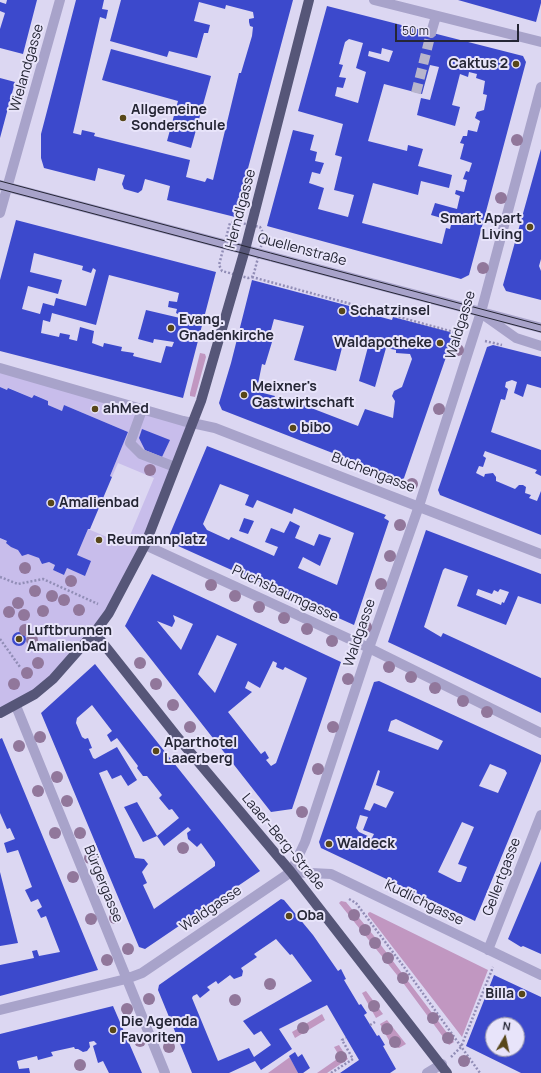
<!DOCTYPE html>
<meta charset="utf-8">
<style>
body{margin:0}
#map{position:relative;width:541px;height:1073px;overflow:hidden;background:#dcd7f2;font-family:Manrope,sans-serif}
canvas{display:block}
.north{position:absolute;left:485px;top:1017px;width:40px;height:40px;box-sizing:border-box;background:#e8e4fa;border:1px solid #9a98ab;border-radius:50%;rotate:9deg;font-size:11px;font-weight:700;line-height:16px;text-align:center;color:#252635}
.north::after{content:'';display:block;margin:auto;width:14px;height:18px;background:#584719;clip-path:polygon(50% 0,100% 100%,50% 72%,0 100%)}
.scale{position:absolute;left:395px;top:24px;width:124px;height:18px;box-sizing:border-box;border:2px solid #252635;border-top:0;padding-left:5px;font-size:12px;line-height:14px;white-space:nowrap;color:#252635;-webkit-text-stroke:3px #e8e4fa;paint-order:stroke}
</style>
<div id="map">
<canvas width="541" height="1073"></canvas>
<div class="north">N</div>
<div class="scale">50 m</div>
</div>
<script>
const ctx = document.querySelector('canvas').getContext('2d');
ctx.lineJoin = 'round';
function fill(path, color) {
  ctx.fillStyle = color;
  ctx.fill(path, 'evenodd');
}
function toPath(rows) {
  const path = new Path2D();
  for (const r of rows) {
    if (r.length === 3) {
      path.moveTo(r[0] + r[2], r[1]);
      path.arc(r[0], r[1], r[2], 0, 2 * Math.PI);
      continue;
    }
    path.moveTo(r[0], r[1]);
    for (let i = 2; i < r.length; i += 2) path.lineTo(r[i], r[i + 1]);
  }
  return path;
}
function trace(path, color, width, dash) {
  ctx.strokeStyle = color;
  ctx.lineWidth = width;
  ctx.lineCap = dash ? 'butt' : 'round';
  ctx.setLineDash(dash || []);
  ctx.stroke(path);
}
function write(font, color, halo, rows, align = 'center') {
  ctx.font = font + ' Manrope,sans-serif';
  ctx.lineWidth = 4;
  ctx.setLineDash([]);
  ctx.textBaseline = 'middle';
  ctx.strokeStyle = halo;
  ctx.fillStyle = color;
  for (const [text, x, y, turn = 0] of rows) {
    ctx.save();
    ctx.translate(x, y);
    ctx.rotate((+turn || 0) * Math.PI / 180);
    ctx.textAlign = isNaN(turn) ? turn : align;
    if (halo) ctx.strokeText(text, 0, 0);
    ctx.fillText(text, 0, 0);
    ctx.restore();
  }
}
fill(toPath([
 [200,353,205,354,206,357,195,397,190,396,190,393],
 [341,901,346,902,374,936,454,1042,449,1045,401,980,339,903],
 [370,912,488,970,462,1037,368,915,368,913],
 [366,991,383,1014,376,1018,362,993],
 [322,1014,325,1020,295,1038,292,1032],
 [387,1020,406,1044,399,1048,392,1046,380,1024],
 [339,1045,348,1059,327,1073,317,1073,340,1057,334,1047],
 [290,1057,298,1073,268,1073]
]), '#c197c1');
fill(toPath([
 [0,368,193,423,175,467,109,613,53,679,0,713,0,538,39,558,42,564,49,562,55,565,53,570,64,575,67,568,85,575,77,555,88,529,126,545,154,478,118,463,112,477,110,476,128,432,64,405,62,411,48,405,48,401,35,395,32,398,9,388,7,390,0,387]
]), '#c8bdeb');
fill(toPath([
 [7,0,37,0,23,54,0,48,0,29,5,13,0,11,0,2,6,4],
 [76,0,104,0,102,9,108,10,106,19,100,17,73,133,81,135,82,130,95,133,94,136,190,160,186,177,205,182,207,178,213,180,239,73,241,73,252,36,253,27,250,26,249,22,249,19,254,18,253,12,226,5,225,9,199,2,194,21,210,25,208,33,204,33,197,58,169,51,167,57,110,41,121,0,293,0,235,217,167,200,170,186,145,179,142,190,138,193,124,189,122,184,125,175,98,168,95,181,44,168,41,158,41,134],
 [458,0,541,0,541,3,536,22],
 [327,6,523,56,526,62,469,275,461,279,267,226,293,130,314,135,310,150,317,152,315,161,324,163,320,174,312,172,309,183,324,188,318,209,348,217,354,195,334,190,342,157,335,155,343,124,298,111],
 [349,39,363,43,356,68,366,72,358,103,335,96,337,87,343,88,346,78,339,77,343,65,339,64,345,42],
 [382,48,393,51,389,62,368,56,369,51,381,54],
 [430,65,439,67,430,100,421,98,417,115,455,126,460,107,452,105,460,74,468,77,469,72,477,74,476,78,485,81,483,94,487,95,484,110,477,112,475,118,480,121,477,132,468,130,467,136,463,136,460,143,464,144,460,159,472,163,469,172,466,171,463,179,467,180,464,192,456,190,455,194,460,196,457,209,435,203,431,215,452,221,450,229,446,228,442,244,362,223,373,183,418,195,421,181,449,188,452,175,418,166,423,149,408,145,407,151,368,141,384,84,422,94],
 [111,49,211,76,191,148,167,141,178,101,102,80],
 [0,78,15,82,0,138],
 [541,149,541,259,539,266,541,271,541,300,506,291,503,285],
 [16,220,216,272,183,398,0,351,0,280],
 [34,253,83,266,82,270,91,273,93,268,96,270,86,306,56,298,54,306,43,303,40,314,22,309,28,286,58,294,62,280,30,272],
 [109,275,179,293,177,302,169,301,168,307,177,309,176,313,180,315,180,318,146,310,138,339,153,343,154,339,174,342,172,347,166,346,161,363,133,356,134,353,121,351,122,347,104,343,103,347,92,343,94,331,80,327,77,341,69,339,70,335,60,333,59,337,41,333,43,320,50,322,52,313,96,325],
 [252,280,353,307,352,310,369,314,369,312,377,314,377,316,392,320,393,317,450,332,453,337,404,478,402,480,222,410,219,403,231,363],
 [274,319,304,326,294,360,336,371,345,336,369,343,359,381,375,387,386,348,396,350,396,353,410,354,412,359,402,387,394,391,392,396,395,401,393,418,365,409,358,426,280,396,278,400,274,398,275,396,255,391,254,390,257,389,262,364,265,365,272,342,268,341],
 [493,345,541,357,541,388,527,384,523,397,514,393,517,382,512,380,506,382,505,387,508,389,505,400,501,399,491,432,541,450,541,476,535,473,537,470,485,451,483,456,486,458,483,467,479,466,476,473,484,477,485,474,493,473,496,477,496,481,515,489,519,485,523,485,526,487,525,493,531,495,529,498,537,501,541,491,541,535,440,495,438,490,487,347],
 [0,387,7,390,8,388,32,398,34,395,48,401,48,405,62,411,64,405,128,432,110,476,112,477,90,529,88,529,77,555,91,561,85,576,67,568,64,575,53,570,55,565,49,562,42,564,39,558,28,554,22,556,18,550,11,547,6,543,7,541,0,538],
 [142,429,170,440,162,457,145,450,139,438],
 [207,446,386,515,384,518,389,521,354,625,167,541],
 [220,484,249,495,245,505,253,508,257,500,292,514,294,508,354,533,337,585,298,568,303,557,320,566,331,538,319,534,314,546,295,538,300,526,290,521,284,533,271,528,265,542,278,547,274,556,231,537,229,540,207,530,203,524],
 [244,518,254,521,248,534,239,531],
 [426,530,541,574,541,604,518,596,506,625,457,606,468,576,445,568,443,570,424,627,441,637,443,633,541,678,541,713,388,642],
 [478,589,492,594,494,590,498,592,500,589,509,592,504,603,502,602,501,605,476,595],
 [152,574,341,662,292,809,271,812,125,626],
 [173,615,193,624,181,650,157,621,172,627,175,621],
 [217,635,237,644,215,693,198,674],
 [273,661,277,663,276,667,283,670,285,667,307,678,276,763,271,766,266,760,269,758,265,751,261,754,228,712,252,692,245,688,248,681,260,688],
 [19,639,7],
 [95,664,260,871,145,949,139,947,41,713],
 [92,705,112,731,107,735,111,742,117,738,138,766,137,768,143,776,147,776,162,795,159,798,169,810,172,809,179,818,157,836,164,846,188,827,191,830,187,833,188,839,197,847,201,843,215,862,215,866,154,909,143,885,147,883,142,872,148,864,144,859,135,858,99,773,107,770,112,779,121,775,128,786,137,780,117,747,95,759,93,758,89,749,92,748,88,738,85,739,82,737,76,723,77,718],
 [379,681,541,755,541,761,475,921,321,848,319,842,374,682],
 [396,719,443,741,438,750,388,731,391,721],
 [490,764,505,770,507,773,498,793,479,786],
 [378,770,380,771,376,785,394,792,386,808,374,803,370,811,364,809],
 [360,815,368,817,363,830,374,834,372,838,359,832,356,828],
 [462,822,474,827,458,864,467,867,461,882,458,882,438,872],
 [2,738,98,970,0,996,0,965,34,958,32,951,37,950,39,956,60,952,46,916,41,918,37,910,42,907,38,899,31,902,25,890,32,887,18,850,7,853,4,843,15,839,10,828,7,829,0,813,0,739],
 [137,802,157,836,143,842,124,807],
 [541,861,541,954,523,946,521,947,508,939],
 [0,872,18,943,0,946],
 [281,899,284,900,313,935,338,971,341,969,346,979,344,980,359,1005,361,1004,367,1013,364,1015,377,1036,379,1035,385,1045,383,1046,396,1069,390,1073,340,1073,359,1060,327,1005,279,1029,292,1049,261,1070,255,1061,229,1073,192,1073,158,990,159,985],
 [276,939,290,955,292,954,312,981,243,1021,254,1035,261,1031,271,1045,254,1057,249,1048,218,1061,192,998,193,996,197,994,200,998,210,990,207,987,216,981,218,984,230,975,234,979,242,976,243,971,241,968,257,957,254,954],
 [494,975,541,997,541,1073,521,1073,466,1046],
 [493,1025,517,1025,517,1049,493,1049],
 [113,1006,142,1073,109,1073,103,1061,98,1063,93,1046,97,1044,94,1041,89,1042,90,1047,87,1051,83,1052,78,1049,75,1049,74,1047,51,1052,53,1056,38,1060,37,1056,17,1061,19,1069,29,1068,30,1073,0,1073,0,1034],
 [295,1052,298,1057,302,1054,310,1068,303,1073,298,1073,289,1056]
]), '#3c49cc');
trace(toPath([
 [416,93,431,33]
]), '#b7b4cc', 10, [10, 5]);
trace(toPath([
 [236,222,260,227,264,235,254,273,252,277,248,278,222,271,219,265,230,223,236,222],
 [252,277,461,334],
 [485,341,502,345],
 [0,577,18,584,43,579,98,604],
 [0,639,20,667],
 [349,899,356,903,404,967,480,1073],
 [370,1025,375,1022],
 [451,1057,461,1047,493,967],
 [331,1073,353,1059,342,1040,346,1038]
]), '#918db6', 2.5, [2, 2]);
trace(toPath([
 [374,0,541,42],
 [431,33,436,16],
 [0,185,541,328],
 [0,213,60,0],
 [485,316,516,338,541,346],
 [0,368,183,421,215,428,541,554],
 [142,410,130,443,141,454,175,467],
 [145,545,369,648,541,733],
 [16,706,165,1073],
 [291,872,331,874,541,975],
 [488,950,541,815],
 [0,1010,126,979,142,973,291,872,305,842,369,648,419,506,481,312,541,87],
 [427,1073,442,1064]
]), '#a8a3ca', 10);
trace(toPath([
 [94,632,179,739,291,872,447,1073],
 [0,713,35,694,53,679,98,628,109,613,145,545,201,401,246,246,309,0]
]), '#565678', 10);
trace(toPath([
 [0,181,541,325],
 [0,189,541,332]
]), '#252635', 1);
ctx.fillStyle = '#91779b';
for (const [x, y] of [
 [517,140],
 [501,198],
 [483,268],
 [458,350],
 [439,409],
 [150,470],
 [412,484],
 [400,525],
 [390,556],
 [25,568],
 [71,581],
 [381,584],
 [211,585],
 [35,591],
 [52,596],
 [235,596],
 [64,600],
 [18,603],
 [259,607],
 [79,610],
 [43,611],
 [9,612],
 [24,615],
 [284,618],
 [366,627],
 [307,629],
 [25,630],
 [32,640],
 [332,641],
 [38,663],
 [140,663],
 [389,667],
 [27,673],
 [411,677],
 [348,679],
 [14,684],
 [156,684],
 [435,688],
 [463,701],
 [173,705],
 [487,712],
 [190,727],
 [333,727],
 [40,737],
 [19,746],
 [318,769],
 [57,777],
 [38,791],
 [67,801],
 [302,812],
 [55,833],
 [80,833],
 [183,848],
 [90,858],
 [73,877],
 [103,888],
 [354,915],
 [115,918],
 [91,919],
 [365,930],
 [375,943],
 [128,949],
 [388,958],
 [107,960],
 [403,978],
 [270,984],
 [149,999],
 [235,1000],
 [374,1006],
 [127,1009],
 [433,1018],
 [159,1023],
 [303,1028],
 [387,1029],
 [448,1038],
 [140,1041],
 [395,1042],
 [169,1047],
 [341,1057],
 [464,1061],
 [80,1065]
]) {
  ctx.beginPath();
  ctx.arc(x, y, 6, 0, 2 * Math.PI);
  ctx.fill();
}
for (const [x, y, r, color] of [
 [516,64,4,"#584719"],
 [123,118,4,"#584719"],
 [530,227,4,"#584719"],
 [342,311,4,"#584719"],
 [171,328,4,"#584719"],
 [440,343,4,"#584719"],
 [244,395,4,"#584719"],
 [95,409,4,"#584719"],
 [293,428,4,"#584719"],
 [51,503,4,"#584719"],
 [99,540,4,"#584719"],
 [19,639,4,"#584719"],
 [156,751,4,"#584719"],
 [329,844,4,"#584719"],
 [289,916,4,"#584719"],
 [522,994,4,"#584719"],
 [113,1030,4,"#584719"]
]) {
  const dot = new Path2D();
  dot.arc(x, y, r, 0, 2 * Math.PI);
  ctx.fillStyle = color;
  ctx.fill(dot);
  trace(dot, '#e8e4fa', 1.5);
}
write('bold 14px', '#252635', '#e8e4fa', [
 ["Caktus 2",508,64,"right"],
 ["Allgemeine",131,110],
 ["Sonderschule",131,126],
 ["Smart Apart",522,219,"right"],
 ["Living",522,235,"right"],
 ["Schatzinsel",350,311],
 ["Evang.",179,320],
 ["Gnadenkirche",179,336],
 ["Waldapotheke",432,343,"right"],
 ["Meixner's",252,387],
 ["Gastwirtschaft",252,403],
 ["ahMed",103,409],
 ["bibo",301,428],
 ["Amalienbad",59,503],
 ["Reumannplatz",107,540],
 ["Luftbrunnen",27,631],
 ["Amalienbad",27,647],
 ["Aparthotel",164,743],
 ["Laaerberg",164,759],
 ["Waldeck",337,844],
 ["Oba",297,916],
 ["Billa",514,994,"right"],
 ["Die Agenda",121,1022],
 ["Favoriten",121,1038]
], 'left');
write('14px', '#252635', '#e8e4fa', [
 ["Wielandgasse",27,68,-74],
 ["Herndlgasse",241,209,-75],
 ["Quellenstraße",302,250,15],
 ["Waldgasse",461,325,-73],
 ["Buchengasse",373,473,21],
 ["Puchsbaumgasse",285,594,25],
 ["Waldgasse",360,633,-71],
 ["Laaer-Berg-Straße",283,842,50],
 ["Gellertgasse",502,877,-69],
 ["Bürgergasse",103,884,68],
 ["Kudlichgasse",424,903,26],
 ["Waldgasse",211,909,-34]
]);
</script>
